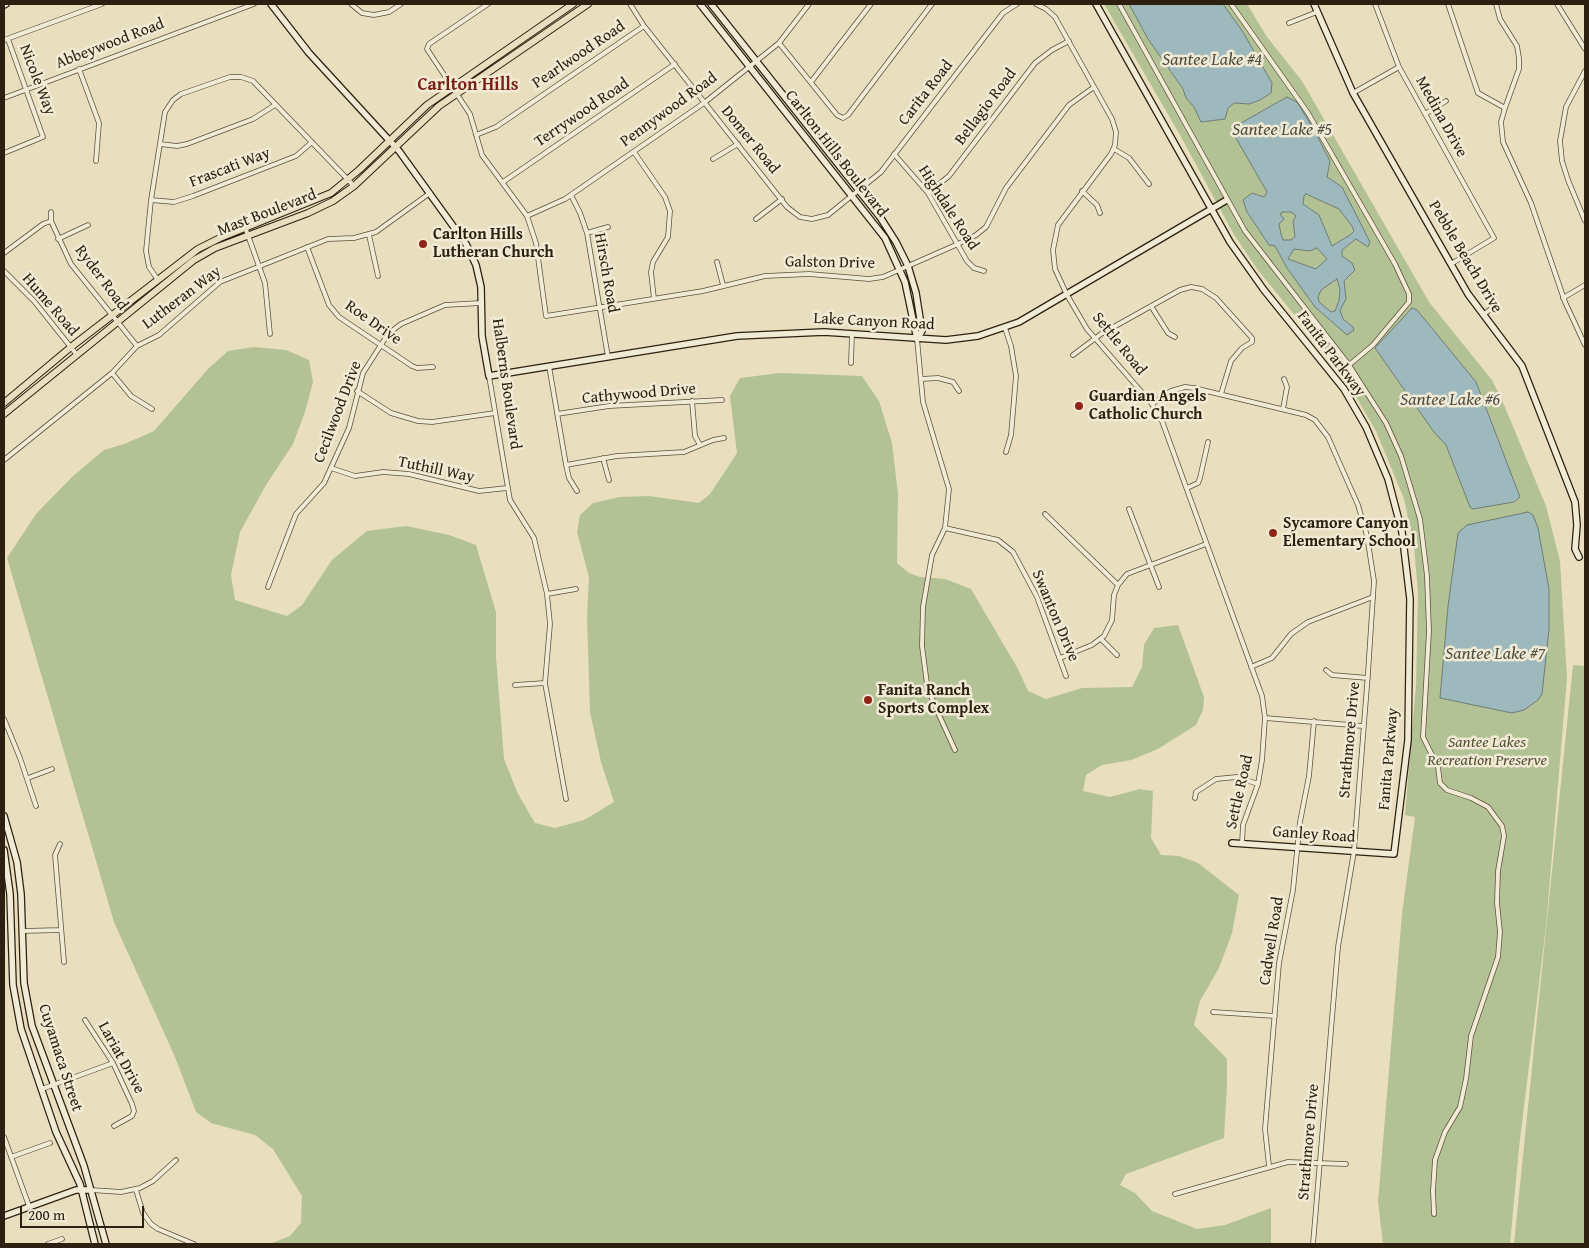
<!DOCTYPE html>
<style>
body{margin:0}
#map{position:relative;width:1589px;height:1248px;overflow:hidden;background:#e9debe;font-family:"Gentium Book Plus",serif}
canvas{display:block}
.frame{position:absolute;inset:0;border:5px solid #2d2010;pointer-events:none}
.scale{position:absolute;left:20px;top:1206px;width:124px;height:22px;box-sizing:border-box;border:2px solid #2d2010;border-top:0;padding-left:6px;font-size:15px;line-height:18px;white-space:nowrap;color:#2d2010;-webkit-text-stroke:4px #f1ead5;paint-order:stroke}
</style>
<div id="map">
<canvas width="1589" height="1248"></canvas>
<div class="frame"></div>
<div class="scale">200 m</div>
</div>
<script>
const ctx = document.querySelector('canvas').getContext('2d');
ctx.lineJoin = 'round';
function fill(path, color) {
  ctx.fillStyle = color;
  ctx.fill(path, 'evenodd');
}
function toPath(rows) {
  const path = new Path2D();
  for (const r of rows) {
    path.moveTo(r[0], r[1]);
    for (let i = 2; i < r.length; i += 2) path.lineTo(r[i], r[i + 1]);
  }
  return path;
}
function trace(path, color, width, dash) {
  ctx.strokeStyle = color;
  ctx.lineWidth = width;
  ctx.lineCap = dash ? 'butt' : 'round';
  ctx.setLineDash(dash || []);
  ctx.stroke(path);
}
function write(font, color, halo, rows, align = 'center') {
  ctx.font = font + ' "Gentium Book Plus",serif';
  ctx.lineWidth = 5;
  ctx.setLineDash([]);
  ctx.textBaseline = 'middle';
  ctx.strokeStyle = halo;
  ctx.fillStyle = color;
  for (const [text, x, y, turn = 0] of rows) {
    ctx.save();
    ctx.translate(x, y);
    ctx.rotate((+turn || 0) * Math.PI / 180);
    ctx.textAlign = isNaN(turn) ? turn : align;
    if (halo) ctx.strokeText(text, 0, 0);
    ctx.fillText(text, 0, 0);
    ctx.restore();
  }
}
fill(toPath([
 [1104,4,1247,4,1267,37,1302,81,1429,302,1492,380,1502,400,1546,506,1560,561,1567,678,1546,926,1519,1148,1510,1244,1383,1244,1378,1202,1402,914,1415,817,1405,815,1416,685,1418,592,1414,547,1404,499,1376,431,1355,395,1336,366,1257,269,1233,233,1180,135],
 [254,347,286,350,309,360,313,382,305,412,293,444,266,485,240,532,231,575,235,600,287,616,302,605,332,560,367,531,406,526,449,535,476,545,496,612,496,657,504,759,518,794,535,823,555,828,584,820,614,802,601,762,590,712,587,617,589,577,577,532,580,515,593,503,620,497,649,496,699,503,710,494,737,453,730,396,740,378,780,373,862,376,879,401,892,443,898,494,897,563,909,573,920,577,945,579,971,589,1018,669,1028,691,1046,699,1082,688,1132,687,1142,667,1144,645,1154,628,1178,625,1204,697,1203,710,1196,725,1158,749,1131,760,1102,765,1086,775,1083,791,1110,797,1140,789,1153,791,1151,838,1161,855,1179,856,1198,863,1239,895,1232,933,1219,968,1200,1001,1194,1025,1227,1059,1227,1085,1224,1138,1126,1174,1120,1185,1135,1193,1152,1211,1197,1229,1225,1225,1271,1208,1271,1244,256,1244,272,1243,290,1236,301,1223,302,1196,273,1149,255,1135,211,1123,196,1112,175,1057,114,922,7,558,36,514,72,477,104,450,124,444,154,431,208,369,228,351],
 [1573,665,1585,666,1585,1244,1514,1244]
]), '#b3c294');
const water = toPath([
 [1129,4,1223,4,1243,32,1272,83,1271,93,1260,100,1249,104,1234,103,1228,108,1225,119,1201,122,1194,107,1186,98,1183,89,1148,39,1129,4],
 [1287,97,1297,102,1313,128,1330,161,1327,177,1342,187,1370,242,1368,247,1356,239,1342,250,1342,256,1352,263,1355,270,1344,281,1346,299,1340,310,1343,319,1353,327,1354,330,1347,335,1315,307,1287,268,1275,246,1269,245,1247,212,1243,200,1252,193,1264,197,1267,192,1233,133,1234,127,1287,97],
 [1306,194,1339,209,1352,226,1354,231,1350,235,1332,246,1319,215,1303,204,1304,196,1306,194],
 [1283,212,1291,212,1296,216,1293,221,1295,237,1291,240,1283,240,1281,234,1279,224,1284,219,1280,214,1283,212],
 [1317,248,1327,259,1316,269,1288,259,1294,249,1310,251,1317,248],
 [1337,279,1340,289,1339,301,1335,311,1331,312,1319,302,1318,297,1321,290,1337,279],
 [1412,308,1417,310,1476,382,1520,497,1514,502,1473,509,1470,507,1446,445,1434,432,1375,348,1412,308],
 [1528,512,1533,515,1538,528,1549,589,1549,629,1542,694,1538,700,1524,710,1512,713,1440,698,1448,606,1458,533,1467,525,1528,512]
]);
fill(water, '#9db9bd');
trace(water, '#707c78', 1);
const street = toPath([
 [351,4,362,13,374,15,389,12,401,4],
 [488,4,429,44,427,49,470,114,482,155,527,216,536,243,546,316,703,291,765,276,809,274,869,279,883,277,958,244,976,235,986,227,1006,188,1069,105,1094,87],
 [630,4,644,26,787,207,800,217,812,219,828,215,881,172,1003,13,1017,4],
 [1036,4,1046,9,1055,17,1112,119,1116,132,1115,145,1111,154,1058,225,1053,250,1055,269,1067,295,1087,329,1152,404,1162,421,1262,696,1265,718,1262,760,1258,784,1243,825,1242,844],
 [1119,4,1245,231,1349,365,1373,345,1409,302,1409,294,1395,264,1308,113,1231,4],
 [1375,4,1399,67,1494,238,1451,264],
 [1448,4,1478,93,1505,108,1501,122,1503,142,1531,203,1565,302,1585,345],
 [1496,4,1500,19,1517,46,1519,58,1519,69,1505,108],
 [1557,4,1585,49],
 [1289,23,1317,12],
 [4,40,102,4],
 [779,43,837,115,843,118,848,115,932,4],
 [79,69,99,123,96,161],
 [1585,71,1566,107,1560,141,1562,161,1568,180,1585,221],
 [811,82,871,4],
 [1353,93,1399,67],
 [4,98,254,4],
 [1425,114,1446,101],
 [476,135,496,127,644,26],
 [160,144,177,146,187,144,253,119,275,105],
 [1114,149,1129,158,1149,184],
 [634,152,665,197,670,211,668,237,653,262,651,272,654,299],
 [4,153,43,137,8,39],
 [894,154,928,193,967,261,974,268,984,271],
 [713,159,738,144],
 [503,182,675,64],
 [1082,191,1097,205,1100,213],
 [928,193,949,176,1035,63,1052,50,1069,41],
 [571,195,580,213,587,233,608,357],
 [151,200,174,202,193,196,296,156,312,142],
 [51,212,51,221,71,264,137,346],
 [527,216,565,199,704,103,779,43,809,4],
 [756,219,782,199],
 [245,227,265,283,270,334],
 [587,233,608,227],
 [369,235,378,276],
 [58,239,88,225],
 [307,247,329,305,339,317,412,366,417,368,433,367],
 [4,253,43,224,51,221],
 [717,262,723,285],
 [4,271,34,301,77,355],
 [158,280,149,267,146,251,151,200,165,112,173,100,181,94,230,77,241,77,253,81,354,186],
 [1563,298,1585,285],
 [1151,306,1168,333,1175,337],
 [1483,315,1496,305],
 [1005,328,1011,346,1016,376,1011,435,1006,452],
 [917,339,923,402,949,489,945,528,932,555,923,607,922,646,927,684,934,704,955,750],
 [1073,355,1101,334,1180,290,1191,287,1202,289,1216,298,1252,338,1252,342,1242,348,1231,361,1221,394],
 [851,363,852,334],
 [1349,365,1386,423,1401,456,1420,519,1427,576,1429,631,1423,737,1438,767,1440,783,1447,790,1471,798,1488,807,1502,826,1504,836,1498,871,1497,903,1500,932,1498,957,1471,1036,1466,1079,1460,1107,1445,1132,1435,1160,1433,1191,1434,1214],
 [549,366,566,465,569,478,577,491],
 [112,373,131,396,152,409],
 [489,376,510,500,534,538,547,594,550,624,545,683,566,799],
 [921,379,938,378,953,382,959,391],
 [357,391,391,413,418,421,432,422,495,413],
 [692,401,695,436,700,445],
 [1152,404,1171,391,1185,387,1194,388,1306,415,1315,420,1328,437,1358,505,1367,536,1374,581,1368,673,1354,851,1338,947,1313,1244],
 [1283,409,1287,387,1284,379],
 [557,414,609,406,722,400],
 [603,458,609,480],
 [4,460,112,373,137,346,159,335,220,282,328,239,354,238,376,232,430,193],
 [566,465,617,456,684,452,713,440,724,438],
 [331,468,355,476,383,472,409,474,479,491,507,488],
 [1187,488,1198,483,1200,478,1208,442],
 [1129,509,1159,587],
 [1045,514,1118,585],
 [945,528,998,540,1013,552,1037,597,1066,676],
 [268,587,296,514,324,483,349,428,363,373,388,334,401,324,445,305,481,303],
 [547,594,576,589],
 [1101,639,1117,655],
 [1060,658,1092,645,1104,636,1112,620,1114,595,1118,585,1127,574,1206,544],
 [1251,667,1272,658,1291,634,1308,622,1373,597],
 [1326,670,1332,675,1368,678],
 [515,685,545,683],
 [1265,718,1363,726],
 [4,719,20,758,36,806],
 [28,778,52,769],
 [1195,798,1196,792,1216,779,1237,777,1258,784],
 [60,844,55,855,64,962],
 [22,931,61,930],
 [1213,1012,1275,1016],
 [85,1020,113,1063,132,1104,134,1111,132,1116,114,1126],
 [42,1089,113,1063],
 [4,1137,29,1206],
 [11,1157,50,1143],
 [1269,1166,1265,1129,1279,963,1293,890,1300,822,1309,776,1314,721],
 [91,1190,121,1192,140,1188,153,1181,176,1160],
 [136,1190,143,1213,151,1224,158,1229,194,1244],
 [1175,1194,1288,1162,1346,1164],
 [48,1244,62,1239]
]);
const secondary = toPath([
 [271,4,309,53,399,151,466,244,476,265,481,287,482,336,489,376,737,336,824,332,946,340,978,336,1019,322,1225,201],
 [700,4,885,238,905,282,917,339],
 [711,4,880,217,896,242,908,266,916,293,922,331,917,339],
 [1096,4,1230,242,1264,290,1344,389,1366,427,1388,479,1402,532,1410,599,1408,740,1394,854,1232,843],
 [1314,4,1353,93,1468,294,1522,366,1575,502,1577,525,1575,549,1579,557],
 [4,5,6,4],
 [4,816,17,862,21,894,24,983,32,1026,84,1166,106,1244],
 [4,850,10,894,13,985,21,1029,56,1132,80,1184,95,1244],
 [4,1216,76,1190,91,1190]
]);
const primary = toPath([
 [4,403,71,347,198,249,220,238,331,193,359,170,427,105,573,4],
 [4,414,194,260,215,248,308,213,333,201,354,186,439,106,588,4]
]);
trace(street, '#5c503c', 5.5);
trace(secondary, '#2d2010', 8);
trace(primary, '#2d2010', 8);
trace(street, '#f1ead5', 4);
trace(secondary, '#f1ead5', 5.5);
trace(primary, '#e9debe', 6);
for (const [x, y, r, color] of [
 [423,244,5,"#8f2418"],
 [1079,406,5,"#8f2418"],
 [1273,533,5,"#8f2418"],
 [868,700,5,"#8f2418"]
]) {
  const dot = new Path2D();
  dot.arc(x, y, r, 0, 2 * Math.PI);
  ctx.fillStyle = color;
  ctx.fill(dot);
  trace(dot, '#f1ead5', 2);
}
write('16px', '#2d2010', '#f1ead5', [
 ["Abbeywood Road",110,44,-21],
 ["Pearlwood Road",579,55,-34],
 ["Nicole Way",37,80,69],
 ["Carita Road",926,93,-52],
 ["Bellagio Road",986,107,-53],
 ["Pennywood Road",669,110,-36],
 ["Terrywood Road",582,113,-34],
 ["Medina Drive",1441,117,61],
 ["Domer Road",750,140,51],
 ["Carlton Hills Boulevard",836,154,52],
 ["Frascati Way",230,168,-21],
 ["Highdale Road",948,208,57],
 ["Mast Boulevard",267,213,-21],
 ["Pebble Beach Drive",1465,257,59],
 ["Galston Drive",830,263,1],
 ["Hirsch Road",606,273,80],
 ["Ryder Road",101,278,53],
 ["Lutheran Way",182,298,-37],
 ["Hume Road",50,305,49],
 ["Lake Canyon Road",874,322,3],
 ["Roe Drive",373,323,35],
 ["Settle Road",1119,344,51],
 ["Fanita Parkway",1331,354,53],
 ["Halberns Boulevard",506,384,82],
 ["Cathywood Drive",639,394,-5],
 ["Cecilwood Drive",338,412,-69],
 ["Tuthill Way",436,470,12],
 ["Swanton Drive",1055,616,67],
 ["Strathmore Drive",1350,740,-85],
 ["Fanita Parkway",1389,759,-85],
 ["Settle Road",1240,792,-77],
 ["Ganley Road",1314,835,4],
 ["Cadwell Road",1272,941,-81],
 ["Cuyamaca Street",60,1058,72],
 ["Lariat Drive",121,1058,61],
 ["Strathmore Drive",1309,1142,-85]
]);
write('bold 16px', '#2d2010', '#f1ead5', [
 ["Carlton Hills",433,235],
 ["Lutheran Church",433,253],
 ["Guardian Angels",1089,397],
 ["Catholic Church",1089,415],
 ["Sycamore Canyon",1283,524],
 ["Elementary School",1283,542],
 ["Fanita Ranch",878,691],
 ["Sports Complex",878,709]
], 'left');
write('italic 16px', '#555138', '#f1ead5', [
 ["Santee Lakes",1487,743],
 ["Recreation Preserve",1487,761]
]);
write('italic 18px', '#4f4e44', '#f1ead5', [
 ["Santee Lake #4",1212,60],
 ["Santee Lake #5",1282,130],
 ["Santee Lake #6",1450,400],
 ["Santee Lake #7",1495,654]
]);
write('bold 18px', '#7a1f14', '#f1ead5', [
 ["Carlton Hills",468,85]
]);
</script>
